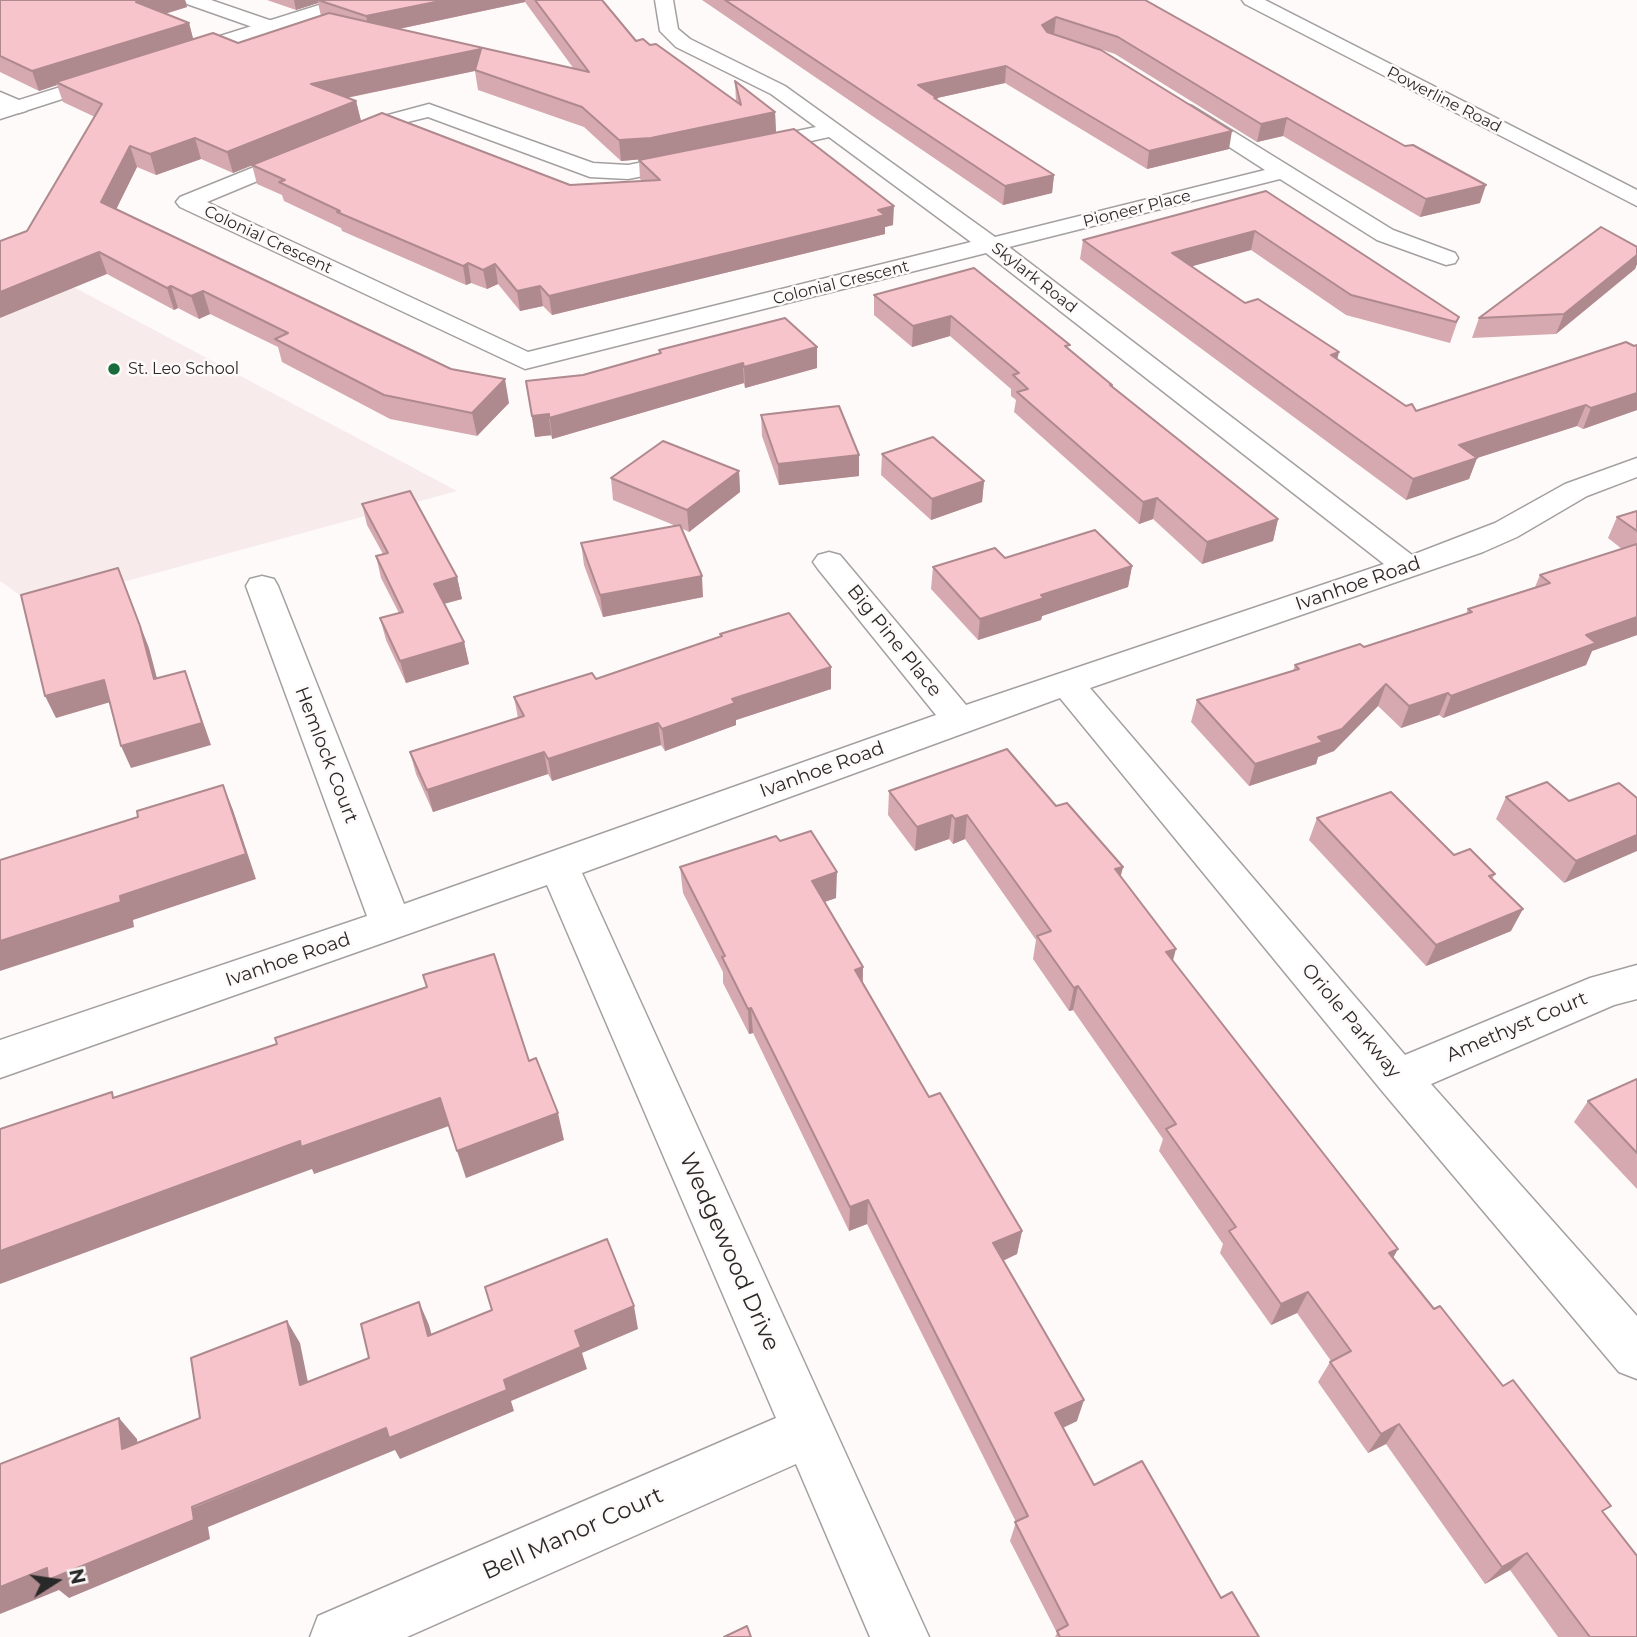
<!DOCTYPE html>
<style>
body{margin:0}
#map{position:relative;width:1637px;height:1637px;overflow:hidden;background:#fefafa;font-family:Montserrat,sans-serif}
canvas{display:block}
.north{position:absolute;left:21px;top:1546px;width:70px;height:70px;-webkit-text-stroke:5px #fefafa;paint-order:stroke;rotate:78deg;font-size:19px;font-weight:700;line-height:28px;text-align:center;color:#2a2929}
.north::after{content:'';display:block;margin:auto;width:24px;height:32px;background:#2a2929;clip-path:polygon(50% 0,100% 100%,50% 72%,0 100%)}
</style>
<div id="map">
<canvas width="1637" height="1637"></canvas>
<div class="north">N</div>
</div>
<script>
const ctx = document.querySelector('canvas').getContext('2d');
ctx.lineJoin = 'round';
function fill(path, color) {
  ctx.fillStyle = color;
  ctx.fill(path, 'evenodd');
}
function toPath(rows) {
  const path = new Path2D();
  for (const r of rows) {
    path.moveTo(r[0], r[1]);
    for (let i = 2; i < r.length; i += 2) path.lineTo(r[i], r[i + 1]);
  }
  return path;
}
function trace(path, color, width, dash) {
  ctx.strokeStyle = color;
  ctx.lineWidth = width;
  ctx.lineCap = dash ? 'butt' : 'round';
  ctx.setLineDash(dash || []);
  ctx.stroke(path);
}
function write(font, color, halo, rows, align = 'center') {
  ctx.font = font + ' Montserrat,sans-serif';
  ctx.lineWidth = 5;
  ctx.setLineDash([]);
  ctx.textBaseline = 'middle';
  ctx.strokeStyle = halo;
  ctx.fillStyle = color;
  for (const [text, x, y, turn = 0] of rows) {
    ctx.save();
    ctx.translate(x, y);
    ctx.rotate((+turn || 0) * Math.PI / 180);
    ctx.textAlign = isNaN(turn) ? turn : align;
    if (halo) ctx.strokeText(text, 0, 0);
    ctx.fillText(text, 0, 0);
    ctx.restore();
  }
}
fill(toPath([
 [0,248,457,491,35,606,0,581]
]), '#f8ebec');
const street = toPath([
 [184,0,211,0,275,22,277,26,275,30,261,30,187,4,184,0],
 [655,0,673,0,678,29,690,39,785,86,995,237,1265,170,1178,114,1175,110,1178,106,1185,104,1192,106,1393,230,1455,253,1458,258,1455,263,1446,265,1377,240,1280,179,1009,247,1412,555,1495,523,1565,484,1637,458,1637,477,1587,496,1517,537,1483,552,1090,688,1405,1055,1590,978,1637,965,1637,999,1614,1005,1431,1084,1637,1316,1637,1379,1619,1372,1382,1091,1060,698,582,873,929,1637,870,1637,796,1464,407,1637,310,1637,318,1616,776,1418,547,885,0,1078,0,1040,367,916,246,586,250,579,262,576,274,579,278,586,404,904,936,715,818,569,813,562,818,555,829,552,840,555,966,705,1384,564,986,253,525,369,180,207,176,202,180,197,373,119,429,104,593,163,628,165,690,153,698,155,701,160,698,165,690,167,628,179,590,177,428,117,387,127,207,202,528,352,971,242,829,137,753,154,745,152,742,147,745,142,816,127,771,94,676,47,660,31,655,0],
 [0,92,26,103,29,107,26,111,19,113,0,106,0,92]
]);
const secondary = toPath([
 [335,0,363,0,360,4,186,59,179,61,169,55,172,51,335,0],
 [1242,0,1265,0,1637,190,1637,206,1245,4,1242,0],
 [108,72,115,74,118,78,115,82,0,119,0,106,108,72]
]);
trace(street, '#a4a0a1', 3);
trace(secondary, '#a4a0a1', 3);
fill(street, '#fff');
fill(secondary, '#fff');
fill(toPath([
 [0,0,185,0,187,7,165,14,189,23,193,39,238,43,321,16,318,3,296,10,267,0,602,0,636,41,650,45,736,102,735,81,775,112,776,133,893,225,885,227,885,234,552,315,543,306,520,311,498,284,487,289,471,283,466,285,342,231,341,228,284,201,282,195,257,184,252,165,570,185,643,181,640,179,639,160,645,159,621,161,584,127,478,90,475,71,347,98,356,101,361,121,233,173,201,159,156,175,137,167,116,209,509,403,477,436,390,419,282,362,278,347,210,314,199,319,178,308,174,310,27,231,95,117,63,102,57,85,39,91,0,72],
 [525,2,574,69,399,29],
 [702,0,1145,0,1480,203,1420,217,1283,136,1257,142,1115,54,1054,34,1229,149,1147,169,1005,83,937,98,937,101,1054,175,1052,193,1003,205],
 [1266,191,1459,317,1450,343,1346,315,1251,250,1191,266,1245,303,1337,359,1406,406,1416,411,1637,345,1637,410,1583,429,1577,426,1477,458,1469,479,1406,500,1080,259,1083,240],
 [1637,247,1637,264,1635,269,1556,334,1472,338,1479,318],
 [974,268,1070,350,1112,385,1112,387,1278,519,1273,541,1202,564,1153,519,1139,524,1014,412,1016,400,1011,396,1011,389,950,336,912,347,874,315,874,295],
 [817,347,817,368,745,388,744,383,552,439,552,435,535,437,526,381,583,375,659,353,659,350],
 [761,415,859,455,859,476,779,485,762,436],
 [882,454,984,481,982,502,931,520,881,475],
 [739,471,740,492,689,532,681,528,703,597,603,617,584,565,581,543,676,526,613,500,611,478],
 [362,504,457,577,462,599,444,604,464,642,469,664,406,683,386,640,380,618,399,613,381,578,376,556,383,554,367,525],
 [1637,511,1637,635,1592,651,1586,665,1443,718,1439,715,1401,728,1378,706,1334,751,1318,757,1316,764,1249,786,1191,722,1197,700,1293,671,1295,665,1364,647,1466,614,1468,609,1535,587,1540,575,1622,549,1608,538,1617,517],
 [1005,558,1132,566,1128,587,1042,616,1041,620,978,640,931,589,933,567],
 [720,634,831,689,736,720,736,725,665,751,661,745,552,781,548,774,433,812,416,774,410,752,518,718,514,697,596,679,721,637],
 [1619,783,1564,883,1496,819,1506,797,1569,801],
 [889,791,1056,806,1123,867,1120,877,1173,961,1393,1258,1434,1309,1603,1514,1637,1637,1558,1637,1510,1570,1485,1584,1386,1444,1368,1453,1318,1382,1330,1362,1331,1361,1297,1313,1271,1325,1220,1253,1223,1244,1159,1151,1163,1139,1073,1010,1069,1011,1033,959,1036,940,965,839,953,844,949,839,915,851,888,815],
 [1317,818,1454,855,1495,874,1492,879,1511,931,1426,966,1309,840],
 [780,841,836,898,825,902,863,967,863,982,929,1097,1022,1231,1017,1254,1003,1261,1077,1421,1063,1428,1094,1485,1221,1598,1259,1637,1055,1637,1057,1633,1010,1541,1016,1522,867,1224,849,1231,753,1033,749,1034,723,983,723,972,683,893,680,867],
 [1637,1079,1637,1189,1574,1122,1588,1101]
]), '#d5a9af');
fill(toPath([
 [144,0,185,0,187,7,141,21,136,2],
 [294,0,327,0,318,0,318,3,296,10],
 [445,0,525,0,525,2,370,35,366,16],
 [1056,17,1054,34,1040,41,1042,25],
 [189,23,194,42,56,82,57,85,39,91,32,71],
 [481,49,484,69,316,104,311,84],
 [1006,66,1005,83,937,98,937,115,918,85],
 [356,101,361,121,233,173,227,152],
 [775,112,776,133,653,158,621,161,619,140],
 [1287,118,1283,136,1257,142,1261,124],
 [1232,131,1229,149,1147,169,1149,151],
 [195,138,201,159,156,175,150,154],
 [130,146,137,167,109,224,101,202],
 [1054,175,1052,193,1003,205,1005,186],
 [1486,185,1480,203,1420,217,1426,199],
 [894,206,893,225,885,227,885,234,552,315,549,296],
 [1255,231,1251,250,1168,273,1172,253],
 [99,252,107,274,0,318,0,292],
 [1637,255,1637,264,1635,269,1556,334,1564,314],
 [468,263,471,283,466,285,463,266],
 [495,264,498,284,487,289,483,270],
 [171,286,178,308,174,310,167,288],
 [540,286,543,306,520,311,517,291],
 [203,291,210,314,199,319,191,296],
 [951,316,950,336,912,347,913,326],
 [817,347,817,368,745,388,744,367],
 [1339,352,1334,373,1331,355],
 [743,363,744,383,552,439,549,418],
 [505,379,509,403,477,436,472,413],
 [1637,393,1637,410,1583,429,1591,408],
 [1586,405,1577,426,1477,458,1469,479,1406,500,1413,479,1459,445],
 [549,414,552,435,535,437,532,416],
 [859,455,859,476,779,485,778,464],
 [739,471,740,492,689,532,687,510],
 [984,481,982,502,931,520,932,499],
 [1157,498,1153,519,1139,524,1143,502],
 [1278,519,1273,541,1202,564,1207,542],
 [1132,566,1128,587,1042,616,1041,620,978,640,980,619,1041,595],
 [118,568,149,648,163,701,154,679],
 [702,576,703,597,603,617,600,595],
 [457,577,462,599,439,605,434,584],
 [1637,617,1637,635,1592,651,1586,665,1443,718,1451,696,1586,635],
 [464,642,469,664,406,683,400,661],
 [831,667,831,689,736,720,736,725,665,751,662,729,732,699],
 [185,671,193,693,211,745,131,768,121,746],
 [104,680,114,701,56,718,45,696],
 [1386,684,1378,706,1334,751,1318,757,1316,764,1249,786,1255,764,1318,737],
 [1448,693,1439,715,1401,728,1409,706],
 [658,723,661,745,552,781,548,759],
 [544,752,548,774,433,812,427,790],
 [223,785,233,810,256,879,133,920,134,927,0,971,0,941,120,896],
 [952,815,949,839,915,851,917,827],
 [967,815,965,839,953,844,955,819],
 [1637,835,1637,851,1564,883,1576,861],
 [1123,867,1117,891,1115,869],
 [837,872,836,898,812,906,812,881],
 [1523,909,1511,931,1426,966,1436,945],
 [1176,949,1170,972,1166,952],
 [863,967,862,993,855,970],
 [1078,986,1073,1010,1069,1011,1074,988],
 [751,1008,753,1033,749,1034,748,1009],
 [440,1098,449,1126,314,1174,312,1169,0,1284,0,1251,300,1141],
 [558,1113,564,1140,466,1178,457,1151],
 [868,1200,867,1224,849,1231,850,1207],
 [1022,1231,1017,1254,989,1267,993,1243],
 [1398,1249,1386,1271,1389,1253],
 [1308,1292,1297,1313,1271,1325,1281,1304],
 [419,1302,429,1325,438,1358,428,1336],
 [634,1306,638,1329,582,1353,587,1369,511,1401,514,1411,400,1459,395,1450,208,1527,210,1539,69,1598,59,1590,0,1614,0,1587,504,1380,575,1331],
 [287,1321,300,1343,313,1407,300,1385],
 [1084,1400,1077,1421,1049,1434,1055,1413],
 [119,1418,137,1439,140,1469,122,1449],
 [1399,1424,1386,1444,1368,1453,1381,1434],
 [1527,1553,1510,1570,1485,1584,1502,1567]
]), '#ae898e');
const building = toPath([
 [0,0,144,0,136,2,189,23,32,71,0,56,0,0],
 [318,0,445,0,366,16,318,0],
 [535,0,602,0,636,41,643,39,650,45,656,44,741,105,735,81,775,112,651,138,619,140,582,107,475,70,481,49,311,84,356,101,227,152,195,138,150,154,130,146,101,202,451,369,505,379,472,413,384,395,275,339,288,333,203,291,191,296,171,286,167,288,99,252,0,292,0,241,27,231,102,104,56,82,213,33,238,43,329,13,589,72,535,0],
 [725,0,1145,0,1405,146,1413,145,1486,185,1426,199,1287,118,1261,124,1118,37,1056,17,1042,25,1047,32,1101,50,1232,131,1149,151,1006,66,918,85,937,98,934,98,1054,175,1005,186,725,0],
 [382,113,570,185,660,180,639,160,794,129,894,206,878,210,885,215,549,296,540,286,517,291,495,264,483,270,468,263,463,266,337,212,340,211,279,182,285,180,252,165,382,113],
 [1266,191,1459,317,1456,322,1351,295,1255,231,1172,253,1245,303,1258,299,1339,352,1331,355,1406,406,1412,404,1416,411,1626,342,1634,346,1637,345,1637,393,1591,408,1586,405,1459,445,1477,458,1413,479,1083,240,1266,191],
 [1601,227,1637,247,1637,255,1564,314,1479,318,1601,227],
 [974,268,1070,345,1065,346,1112,385,1110,385,1278,519,1207,542,1157,498,1143,502,1017,392,1028,389,1013,375,1019,373,951,316,913,326,874,295,974,268],
 [785,318,817,347,744,367,743,363,549,418,549,414,532,416,526,381,583,375,661,353,659,350,785,318],
 [839,406,859,455,778,464,761,415,839,406],
 [933,437,984,481,932,499,882,454,933,437],
 [663,441,739,471,687,510,611,478,663,441],
 [410,491,457,577,434,584,464,642,400,661,380,618,403,612,376,556,388,553,362,504,410,491],
 [1637,511,1637,531,1617,517,1637,511],
 [680,525,702,576,600,595,581,543,680,525],
 [1095,530,1132,566,1041,595,1044,598,980,619,933,567,995,548,1005,558,1095,530],
 [1637,544,1637,617,1586,635,1596,643,1451,696,1448,693,1409,706,1386,684,1342,729,1318,737,1323,742,1255,764,1197,700,1299,669,1295,665,1360,644,1364,647,1472,612,1468,609,1550,583,1540,575,1637,544],
 [118,568,140,626,154,679,185,671,202,723,121,746,104,680,45,696,21,595,118,568],
 [789,613,831,667,732,699,735,703,662,729,658,723,548,759,544,752,427,790,410,752,524,716,514,697,592,673,596,679,722,636,720,634,789,613],
 [1007,749,1056,806,1067,803,1123,867,1115,869,1176,949,1166,952,1398,1249,1389,1253,1434,1309,1440,1306,1503,1386,1513,1380,1611,1506,1602,1511,1637,1556,1637,1637,1590,1637,1527,1553,1502,1567,1399,1424,1381,1434,1330,1362,1351,1351,1308,1292,1281,1304,1229,1231,1236,1227,1166,1129,1176,1124,1078,986,1074,988,1037,936,1051,931,967,815,955,819,952,815,917,827,889,791,1007,749],
 [1547,782,1569,801,1619,783,1637,798,1637,835,1576,861,1506,797,1547,782],
 [223,785,246,854,120,896,121,902,0,941,0,860,138,817,137,811,223,785],
 [1391,792,1454,855,1470,849,1495,874,1489,876,1523,909,1436,945,1317,818,1391,792],
 [811,831,837,872,812,881,863,967,855,970,929,1097,940,1093,1022,1231,993,1243,1084,1400,1055,1413,1094,1485,1142,1461,1221,1598,1232,1592,1259,1637,1060,1637,1057,1631,1068,1625,1015,1522,1028,1516,868,1200,850,1207,751,1008,748,1009,722,957,725,956,680,867,776,836,780,841,811,831],
 [494,954,529,1061,536,1058,558,1113,457,1151,440,1098,301,1147,300,1141,0,1251,0,1129,112,1092,113,1098,277,1044,275,1038,427,987,423,975,494,954],
 [1637,1079,1637,1153,1588,1101,1637,1079],
 [607,1239,634,1306,575,1331,581,1347,504,1380,507,1390,389,1438,386,1428,192,1507,194,1520,48,1580,47,1568,0,1587,0,1464,119,1418,122,1449,200,1418,191,1358,287,1321,300,1385,369,1358,361,1324,419,1302,428,1336,492,1310,485,1287,607,1239],
 [747,1626,751,1637,724,1637,747,1626]
]);
fill(building, '#f8c4cb');
trace(building, '#ae898e', 2);
for (const [x, y, r, color] of [
 [114,369,7,"#176b3c"]
]) {
  const dot = new Path2D();
  dot.arc(x, y, r, 0, 2 * Math.PI);
  ctx.fillStyle = color;
  ctx.fill(dot);
  trace(dot, '#fefafa', 2.5);
}
write('16px', '#2a2929', '#fefafa', [
 ["Powerline Road",1444,100,27],
 ["Pioneer Place",1137,209,-14],
 ["Colonial Crescent",268,240,25],
 ["Skylark Road",1034,278,38],
 ["Colonial Crescent",841,283,-14]
]);
write('16px', '#2a2929', '#fefafa', [
 ["St. Leo School",128,369]
], 'left');
write('19px', '#2a2929', '#fefafa', [
 ["Ivanhoe Road",1358,584,-19],
 ["Big Pine Place",894,641,51],
 ["Hemlock Court",326,755,69],
 ["Ivanhoe Road",822,770,-20],
 ["Ivanhoe Road",288,960,-19],
 ["Oriole Parkway",1351,1021,50],
 ["Amethyst Court",1517,1027,-23]
]);
write('23px', '#2a2929', '#fefafa', [
 ["Wedgewood Drive",729,1252,66],
 ["Bell Manor Court",573,1534,-24]
]);
</script>
